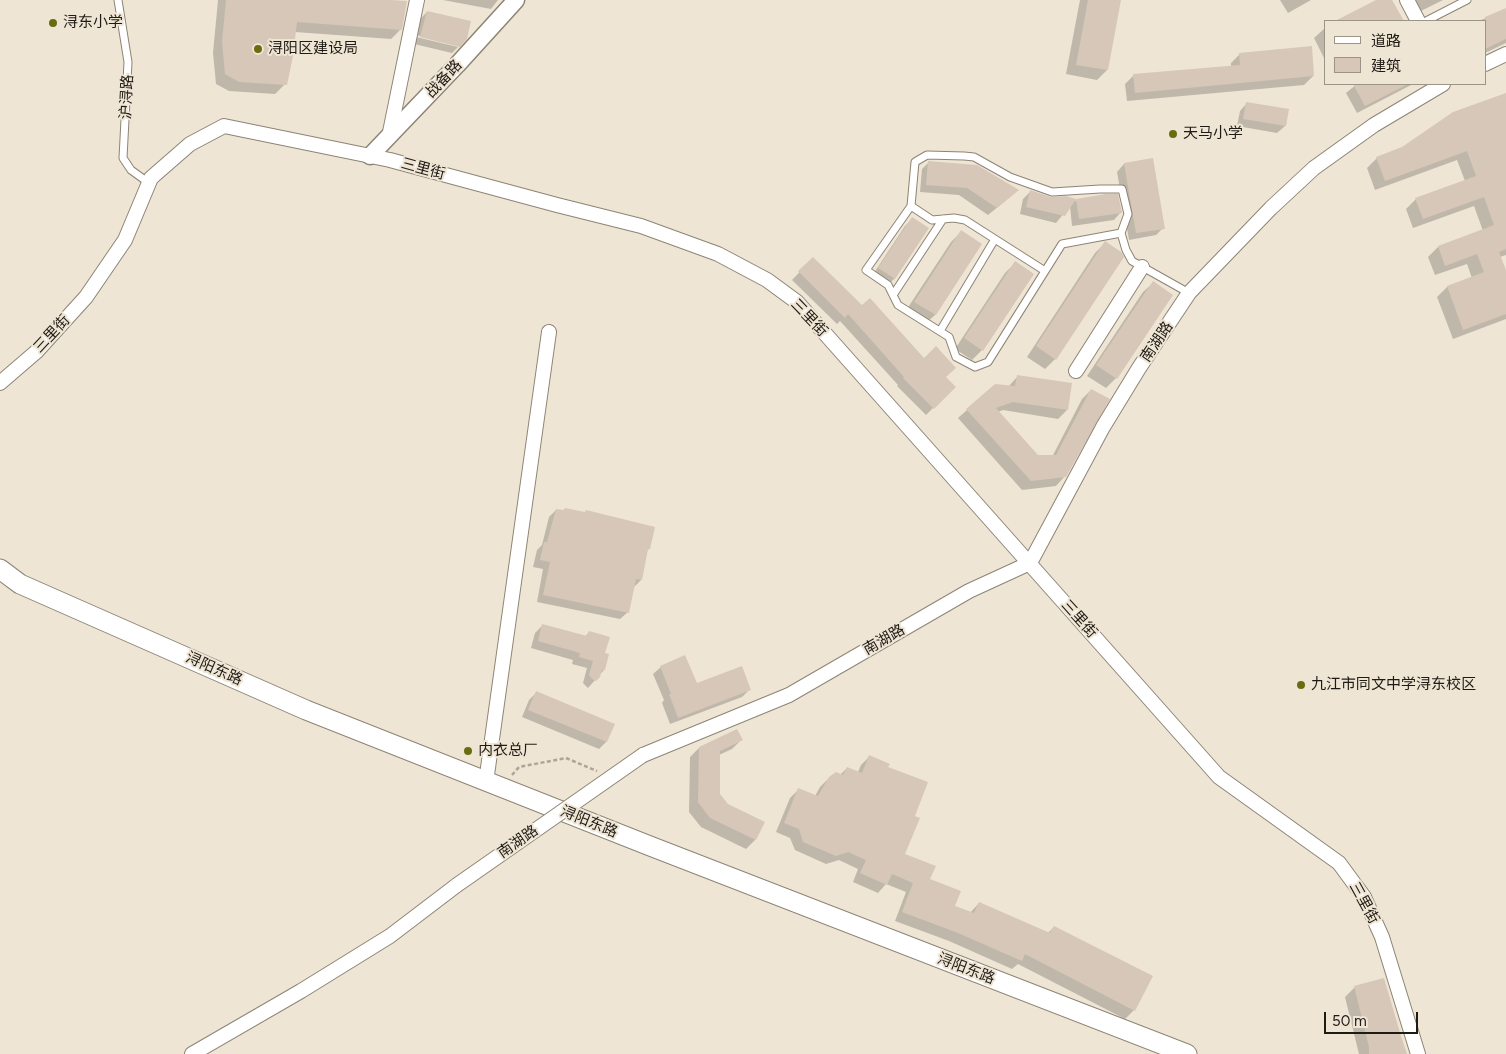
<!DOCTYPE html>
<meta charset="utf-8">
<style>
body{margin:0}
#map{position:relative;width:1506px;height:1054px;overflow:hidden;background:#efe5d4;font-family:Figtree,"Noto Sans SC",sans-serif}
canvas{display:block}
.legend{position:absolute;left:1324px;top:20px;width:162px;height:65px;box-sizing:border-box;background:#efe5d4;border:1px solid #9b9487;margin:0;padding:6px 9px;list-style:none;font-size:15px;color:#1e1a14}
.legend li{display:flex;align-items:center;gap:10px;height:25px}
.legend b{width:25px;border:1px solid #9b9487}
.scale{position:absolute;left:1324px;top:1012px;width:94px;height:22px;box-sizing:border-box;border:2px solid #1e1a14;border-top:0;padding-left:6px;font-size:15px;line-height:18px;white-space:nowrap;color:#1e1a14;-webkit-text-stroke:4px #efe5d4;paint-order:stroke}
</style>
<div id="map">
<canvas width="1506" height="1054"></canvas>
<ul class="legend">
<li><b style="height:6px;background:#fff"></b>道路</li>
<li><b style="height:14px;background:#d6c7b9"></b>建筑</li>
</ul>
<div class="scale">50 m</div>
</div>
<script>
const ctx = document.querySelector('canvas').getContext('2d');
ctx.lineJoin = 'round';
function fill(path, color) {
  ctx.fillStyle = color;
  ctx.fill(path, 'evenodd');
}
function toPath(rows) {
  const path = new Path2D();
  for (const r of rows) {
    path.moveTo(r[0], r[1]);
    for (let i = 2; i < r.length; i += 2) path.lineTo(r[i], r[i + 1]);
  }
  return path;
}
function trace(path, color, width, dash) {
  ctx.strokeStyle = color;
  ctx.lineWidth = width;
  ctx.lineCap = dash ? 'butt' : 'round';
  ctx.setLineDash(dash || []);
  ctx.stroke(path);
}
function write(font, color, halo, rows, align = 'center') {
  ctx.font = font + ' Figtree,"Noto Sans SC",sans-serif';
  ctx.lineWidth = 4;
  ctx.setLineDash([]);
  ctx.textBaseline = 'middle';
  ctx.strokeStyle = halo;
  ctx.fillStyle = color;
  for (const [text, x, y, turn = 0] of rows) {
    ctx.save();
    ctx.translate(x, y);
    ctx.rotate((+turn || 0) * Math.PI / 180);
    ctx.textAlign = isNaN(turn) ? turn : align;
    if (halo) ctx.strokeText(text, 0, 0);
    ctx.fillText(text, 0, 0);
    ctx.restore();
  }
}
fill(toPath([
 [218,0,374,0,401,29,391,39,295,32,285,84,275,94,229,91,216,84,213,53],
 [443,0,498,0,491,9],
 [1080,0,1120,0,1107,70,1097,80,1066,74],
 [1280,0,1311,0,1288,13],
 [1379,0,1391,0,1402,21,1338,21],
 [1410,0,1443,0,1417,13],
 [1506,9,1506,43,1485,53,1485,21,1479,21],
 [427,12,460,45,416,35,420,19],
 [1325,28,1325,60,1314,38],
 [416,37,458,47,452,53,414,44],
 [1240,54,1313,76,1304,85,1127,101,1125,84,1134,75,1231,67,1231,63],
 [1357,84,1413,84,1357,113,1346,93],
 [1506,94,1506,255,1500,257,1506,274,1506,319,1453,339,1437,297,1447,287,1472,278,1467,264,1435,275,1428,257,1438,247,1483,231,1474,206,1413,228,1406,209,1416,199,1465,181,1457,160,1375,190,1367,168,1377,158,1403,148],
 [1247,103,1287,110,1285,126,1277,133,1237,126,1240,111],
 [1152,160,1163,228,1156,235,1129,240,1117,172,1124,164],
 [929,162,1010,197,988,215,959,195,920,192,922,169],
 [1031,191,1050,198,1066,198,1121,212,1114,220,1072,226,1070,206,1056,223,1020,214,1023,199],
 [912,219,894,279,887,286,872,276,905,226],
 [961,232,980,244,935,315,925,324,905,312,951,242],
 [1105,243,1055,359,1045,369,1027,357,1095,253],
 [813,258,862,307,954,387,926,415,897,386,898,385,840,321,837,324,792,280],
 [1015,263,982,350,972,360,955,349,1005,273],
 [1153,283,1116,378,1106,388,1087,376,1143,292],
 [1018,376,1067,410,1058,419,1003,410,998,412,1038,456,1052,457,1082,399,1091,390,1065,476,1056,486,1022,490,958,418,967,410,1008,387],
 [565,509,649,549,647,551,641,580,634,587,628,612,620,619,537,602,543,569,533,567,537,550,542,545,549,517,556,510,562,511],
 [543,625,585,637,589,632,604,654,604,670,588,688,583,683,587,668,572,664,573,660,531,648,535,633],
 [661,667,696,685,749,690,742,697,670,724,662,703,664,700,653,674],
 [536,693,613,725,606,742,599,749,522,717,529,700],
 [741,740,732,749,719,755,718,795,728,805,763,823,755,840,746,849,701,827,689,812,690,757,699,748],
 [869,757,886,768,913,816,903,855,953,907,970,913,979,903,1047,934,1054,927,1151,977,1134,1010,1125,1019,1018,964,1012,969,949,941,895,921,906,892,886,884,878,893,853,882,858,869,839,860,826,864,795,850,790,838,776,832,790,798,799,789,815,796,820,787,829,778,840,775,847,768,858,772,861,765],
 [1355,987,1406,1054,1359,1054,1345,997]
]), '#0003');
fill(toPath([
 [226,0,390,0,407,1,402,30,297,22,293,56,287,85,239,82,225,74,222,42],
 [1088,0,1121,0,1108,70,1076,65],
 [1376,0,1392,0,1404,21,1335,21],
 [1506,8,1506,39,1485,49,1485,17],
 [427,11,471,21,467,39,460,47,420,37],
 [1312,46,1314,76,1135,93,1133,74,1240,65,1239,53],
 [1353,84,1408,84,1365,106],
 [1506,93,1506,249,1499,252,1506,270,1506,314,1463,330,1447,286,1484,272,1477,254,1445,266,1438,246,1494,225,1484,197,1423,219,1415,198,1476,176,1467,151,1385,181,1376,157,1402,147,1453,112],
 [1246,102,1289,109,1286,126,1243,119],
 [1153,158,1165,229,1136,233,1124,163],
 [928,161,977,165,1019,190,997,208,967,188,926,185],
 [1030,190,1051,197,1066,196,1076,199,1065,216,1026,207],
 [1106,194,1118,194,1122,213,1079,219,1076,199],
 [912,217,929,228,895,279,878,268],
 [961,230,982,244,936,315,914,302],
 [1105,241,1121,252,1124,257,1056,360,1036,346],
 [813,257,862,305,870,298,924,358,936,346,956,368,946,377,956,387,934,409,903,378,904,377,848,314,845,318,798,271],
 [1015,261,1034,274,983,351,964,338],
 [1153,281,1173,295,1117,379,1096,365],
 [1017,375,1072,383,1068,410,1013,402,996,408,1038,455,1056,455,1091,389,1110,399,1066,477,1031,481,966,409,995,384,1015,386],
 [565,508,585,512,586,510,655,527,650,549,648,549,642,580,636,579,629,613,543,595,550,562,540,560,544,542,547,542,556,509,564,510],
 [542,624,587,636,589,631,610,637,605,653,609,654,605,670,602,670,600,677,596,681,592,679,589,675,593,661,579,657,580,653,538,641],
 [685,655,697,683,742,666,751,690,678,718,669,694,671,694,660,666],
 [536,691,615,724,607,742,528,710],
 [737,729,743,740,720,751,720,794,728,804,765,822,756,840,710,818,698,802,699,747],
 [869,755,890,764,888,767,928,782,915,816,920,818,905,854,936,866,930,879,961,891,955,906,974,913,979,902,1050,933,1054,926,1153,976,1135,1011,1025,954,1022,961,958,933,902,912,913,883,892,874,887,885,860,873,866,860,848,852,836,856,803,842,799,829,784,823,798,788,818,796,829,777,836,772,843,775,847,767,862,773],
 [1384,978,1401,1036,1407,1054,1369,1054,1369,1047,1354,986]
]), '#d6c7b9');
const service = toPath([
 [118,0,128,62,123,158,131,170,149,183],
 [1426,21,1467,0],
 [911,206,932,220,954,218,965,220,1045,271],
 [1121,233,1062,244,988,362,975,367,956,357,949,337,898,305,888,285,866,270,911,206,915,162,927,155,964,156,974,157,1010,177,1052,192,1100,189,1122,189,1128,214,1121,233,1126,250,1132,261,1189,293],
 [893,295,943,219],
 [940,331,995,239]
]);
const minor = toPath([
 [1407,0,1418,21],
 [1485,64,1506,54],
 [389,137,417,0],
 [1076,371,1142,267],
 [0,383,36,352,86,297,125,240,151,178,190,144,224,126,390,160,557,205,641,226,718,254,767,280,797,302,1219,777,1339,863,1364,897,1382,937,1418,1054],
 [643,755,789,695,969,591,1030,563,1103,427,1139,368,1189,293,1271,208,1314,168,1374,125,1443,84],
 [486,782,549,332],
 [192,1054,301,991,390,936,457,885]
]);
const tertiary = toPath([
 [370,156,457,65,516,0]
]);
const secondary = toPath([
 [0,569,20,584,306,710,650,846,1187,1054]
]);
trace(service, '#8d8475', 9);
trace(minor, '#8d8475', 16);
trace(tertiary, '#8d8475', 19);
trace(secondary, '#8d8475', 21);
trace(toPath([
 [512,775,519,767,566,758,597,771]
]), '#ada597', 2.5, [4, 2.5]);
trace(service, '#fff', 7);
trace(minor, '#fff', 14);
trace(tertiary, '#fff', 16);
trace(secondary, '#fff', 19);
const minorBridge = toPath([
 [457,885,643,755]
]);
trace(minorBridge, '#8d8475', 16, []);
trace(minorBridge, '#fff', 14);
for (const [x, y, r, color] of [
 [53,23,5,"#696d10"],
 [258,49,5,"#696d10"],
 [1173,134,5,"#696d10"],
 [1301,685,5,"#696d10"],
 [468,751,5,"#696d10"]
]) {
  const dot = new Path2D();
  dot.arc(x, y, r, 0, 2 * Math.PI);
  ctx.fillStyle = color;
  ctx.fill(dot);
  trace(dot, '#efe5d4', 2);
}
write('15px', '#1e1a14', '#efe5d4', [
 ["浔东小学",63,23],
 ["浔阳区建设局",268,49],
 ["天马小学",1183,134],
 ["九江市同文中学浔东校区",1311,685],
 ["内衣总厂",478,751]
], 'left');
write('15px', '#1e1a14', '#efe5d4', [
 ["战备路",444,79,-47],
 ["沪浔路",127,97,-87],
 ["三里街",423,169,15],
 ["三里街",809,318,46],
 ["三里街",52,334,-47],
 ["南湖路",1157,342,-56],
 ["三里街",1079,619,48],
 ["南湖路",884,640,-30],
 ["浔阳东路",214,669,24],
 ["浔阳东路",589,822,22],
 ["南湖路",518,842,-35],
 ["三里街",1364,903,61],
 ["浔阳东路",966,969,21]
]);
</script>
